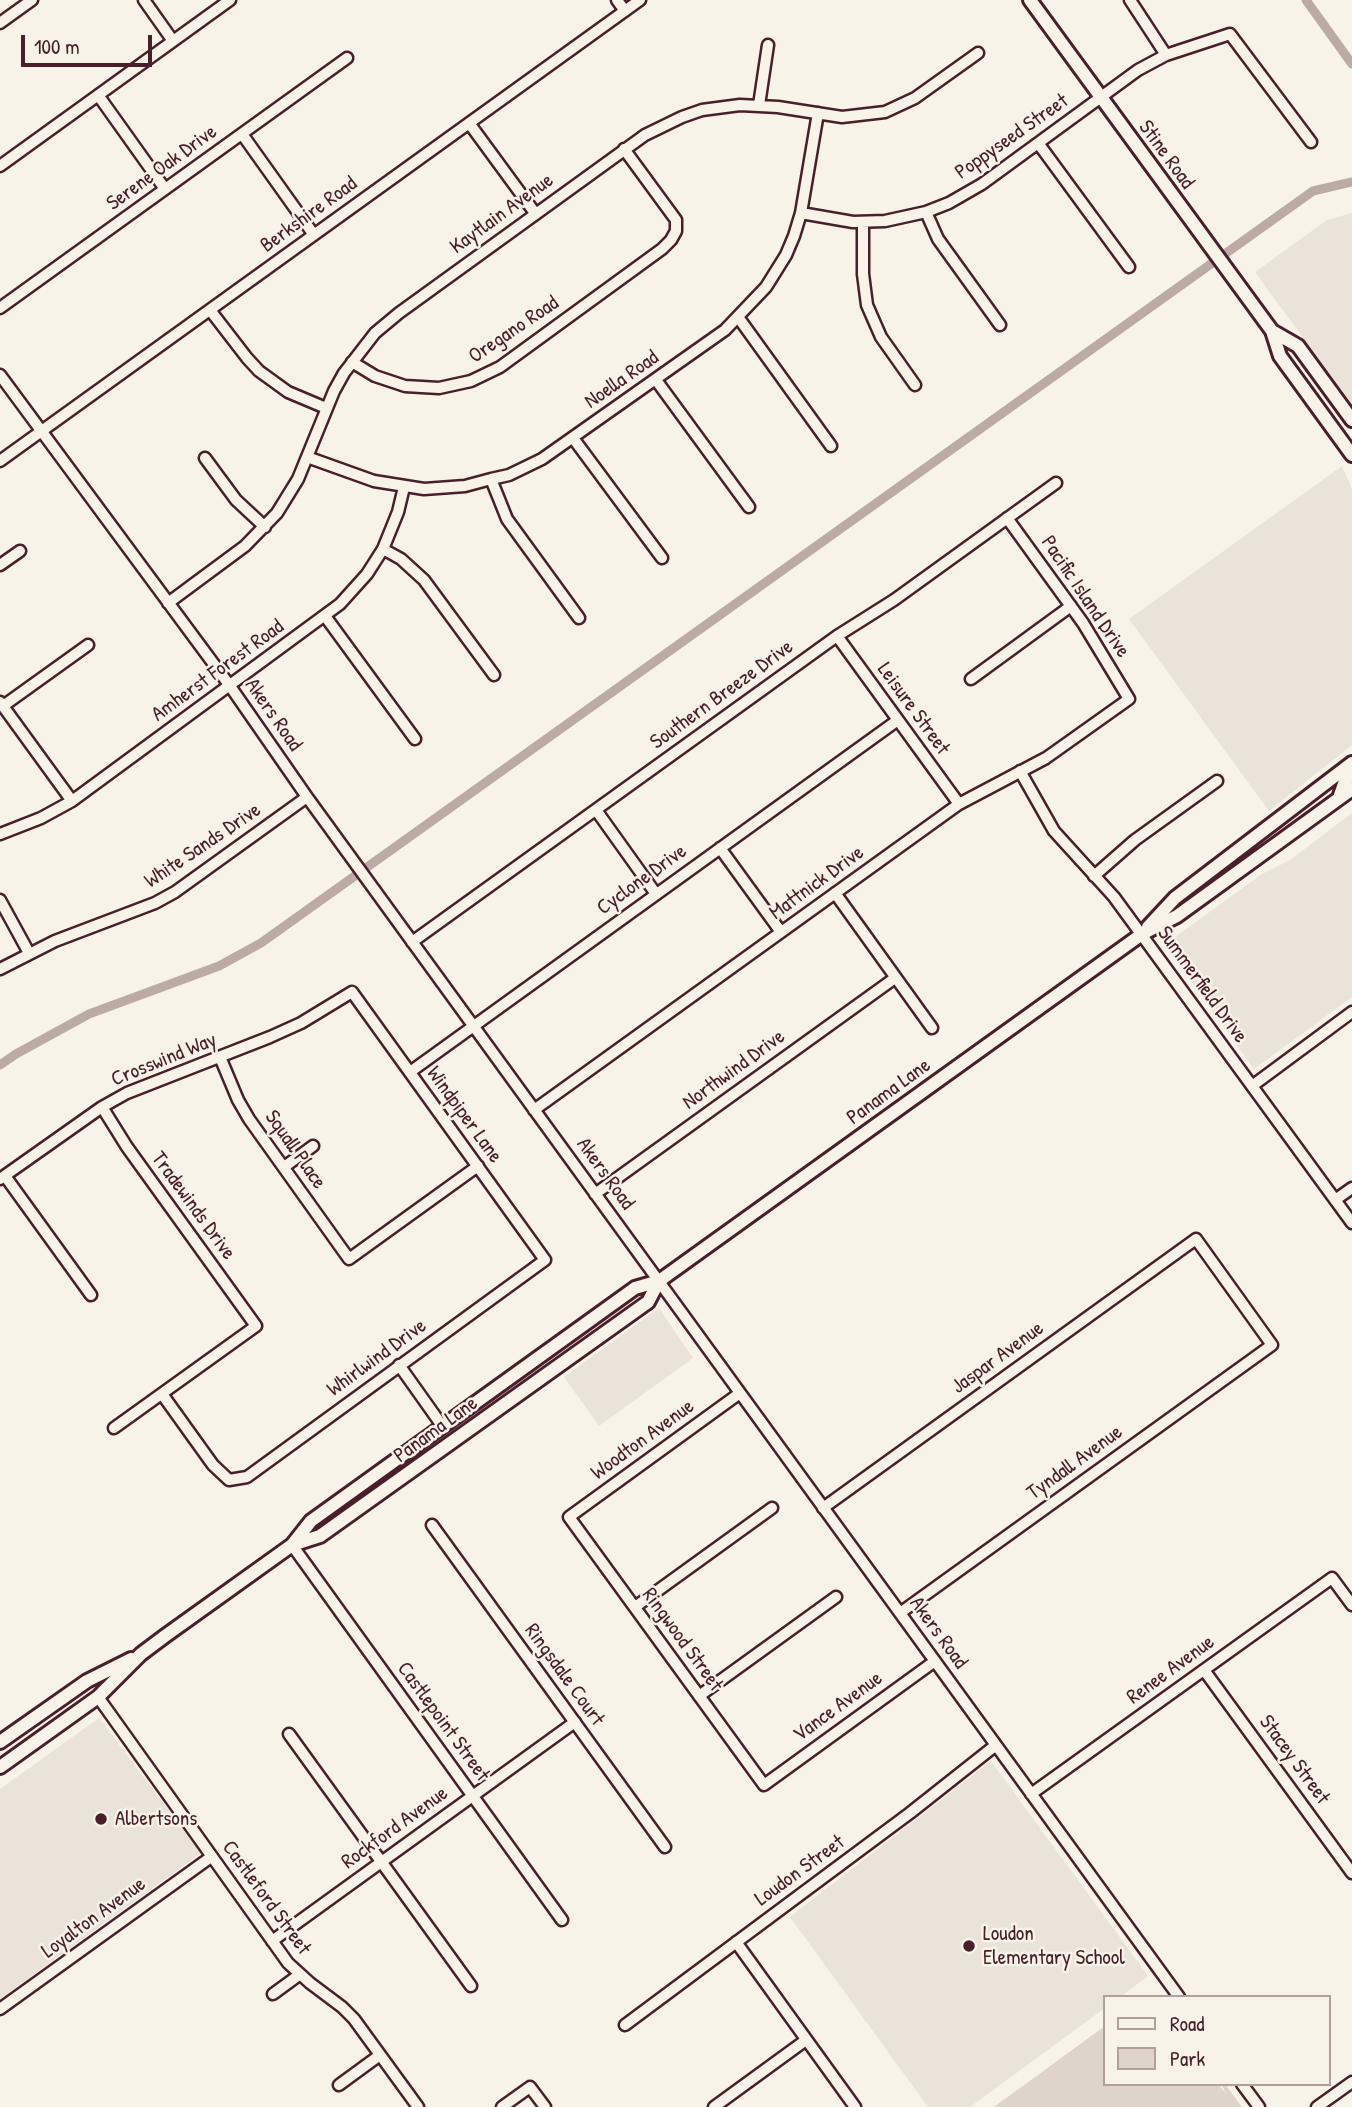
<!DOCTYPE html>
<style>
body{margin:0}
#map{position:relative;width:1352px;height:2107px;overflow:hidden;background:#f7f3e8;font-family:"Patrick Hand",sans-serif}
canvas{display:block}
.legend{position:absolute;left:1103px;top:1995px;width:228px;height:91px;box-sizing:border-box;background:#f7f3e8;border:2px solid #b29e9c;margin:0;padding:9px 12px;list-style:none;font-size:21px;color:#4a1f2b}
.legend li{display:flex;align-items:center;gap:14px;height:35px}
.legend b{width:35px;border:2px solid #b29e9c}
.scale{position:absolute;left:21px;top:35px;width:131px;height:32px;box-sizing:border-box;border:4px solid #4a1f2b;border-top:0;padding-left:9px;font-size:21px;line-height:24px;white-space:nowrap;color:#4a1f2b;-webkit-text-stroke:5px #f7f3e8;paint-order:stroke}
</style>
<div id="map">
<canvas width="1352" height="2107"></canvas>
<ul class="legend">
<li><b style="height:9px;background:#f7f3e8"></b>Road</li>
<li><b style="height:19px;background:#ded4cc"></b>Park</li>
</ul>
<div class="scale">100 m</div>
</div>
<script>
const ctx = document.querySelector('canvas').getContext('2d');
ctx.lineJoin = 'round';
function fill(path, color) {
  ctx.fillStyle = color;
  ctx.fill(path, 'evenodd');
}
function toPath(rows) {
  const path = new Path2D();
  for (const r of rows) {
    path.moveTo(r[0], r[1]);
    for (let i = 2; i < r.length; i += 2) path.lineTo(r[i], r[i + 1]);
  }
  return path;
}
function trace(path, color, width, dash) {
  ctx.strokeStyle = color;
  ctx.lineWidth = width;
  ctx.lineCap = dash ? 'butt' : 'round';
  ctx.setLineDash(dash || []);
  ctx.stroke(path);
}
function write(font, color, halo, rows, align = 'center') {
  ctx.font = font + ' "Patrick Hand",sans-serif';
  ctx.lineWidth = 5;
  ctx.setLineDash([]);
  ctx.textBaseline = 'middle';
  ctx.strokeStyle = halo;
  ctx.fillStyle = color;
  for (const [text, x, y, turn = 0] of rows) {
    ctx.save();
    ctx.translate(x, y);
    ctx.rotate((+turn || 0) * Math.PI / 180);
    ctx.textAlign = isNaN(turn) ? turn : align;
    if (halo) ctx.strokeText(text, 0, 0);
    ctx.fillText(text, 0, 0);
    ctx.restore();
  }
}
fill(toPath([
 [1352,213,1352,405,1255,272,1327,220],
 [1342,466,1352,489,1352,745,1269,811,1129,619],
 [1352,813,1352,997,1254,1069,1169,951,1171,940,1262,874,1290,860],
 [659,1308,693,1358,599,1426,564,1377],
 [99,1718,201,1853,0,1999,0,1789],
 [991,1761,1148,1976,1120,1997,1105,1997,1105,2008,970,2107,928,2107,790,1917]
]), '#eae3da');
fill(toPath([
 [1105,2026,1105,2084,1218,2084,1227,2095,1221,2084,1225,2084,1242,2107,994,2107]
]), '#ded4cc');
trace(toPath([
 [1306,0,1352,64],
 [0,1065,16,1054,89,1014,219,966,261,943,1313,191,1352,182]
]), '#bcaaa7', 9);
const minor = toPath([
 [144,0,173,41],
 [617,0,625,11],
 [1130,0,1166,55],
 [0,23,32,0],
 [98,95,165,189],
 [759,105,768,45],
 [469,123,535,213],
 [242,134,314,235],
 [1038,143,1129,267],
 [0,166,230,0],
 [926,212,938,239,1000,325],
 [801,213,853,222,885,221,926,212,949,203,982,184,1138,70,1166,55,1230,34,1311,142],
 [863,222,863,274,867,305,881,337,915,385],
 [0,308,347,58],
 [210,310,247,358,259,371,288,392,326,408],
 [738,317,831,446],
 [352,362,375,376,405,386,439,388,471,381,500,367,662,249,671,240,676,231,676,220,624,149],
 [0,375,230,686,307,797,1179,1997],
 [656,380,749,507],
 [573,438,662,558],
 [307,457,374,481,424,489,465,486,491,479,509,475,542,459,725,330,766,287,786,255,794,236,801,213,818,113],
 [205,458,236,500,265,527],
 [0,461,640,0],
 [491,479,507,519,579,618],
 [383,549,401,559,424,580,494,675],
 [0,565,20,551],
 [168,603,245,546,277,513,298,479,334,391,344,373,375,333,399,313,645,135,682,117,702,110,740,105,778,107,842,117,885,112,915,98,978,53],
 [325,616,415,739],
 [837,636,959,804],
 [971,679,1071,606],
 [0,702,72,801],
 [3,706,88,645],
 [1020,771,1054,831,1114,897,1352,1223],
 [596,810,656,894],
 [0,834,41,818,72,801,340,604,367,574,383,549,398,512,404,487],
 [720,848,781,932],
 [1094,876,1135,840,1217,781],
 [835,893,932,1028],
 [0,900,29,953],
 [412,942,837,636,894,600,1056,483],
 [0,969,55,941,155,903,175,892,307,797],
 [220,1057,238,1100,249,1119,349,1259,478,1166],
 [410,1072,898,720],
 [1252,1086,1352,1012],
 [102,1107,127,1147,256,1326,114,1428],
 [534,1110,959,804,1046,758,1129,699,1083,623,1007,518],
 [284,1167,313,1146],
 [5,1176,91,1295],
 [0,1179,102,1107,127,1093,270,1037,301,1023,352,992,545,1260,247,1477,229,1480,213,1465,162,1394],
 [595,1194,895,978],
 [1335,1200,1352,1188],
 [399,1365,443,1427],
 [740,1393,569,1517,764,1785,935,1661],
 [823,1508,1196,1239,1272,1345,900,1613],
 [432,1525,665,1847],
 [292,1545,562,1920],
 [635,1607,772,1508],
 [1204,1670,1352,1873],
 [699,1696,836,1597],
 [98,1697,288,1963,310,1983,342,2007,354,2019,418,2107],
 [289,1734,471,1986],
 [1031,1794,1332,1578,1352,1605],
 [272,1941,575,1722],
 [736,1942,855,2107],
 [273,1994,299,1975],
 [0,2009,211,1857],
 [625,2025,910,1813,996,1745],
 [1242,2084,1259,2107],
 [339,2085,380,2055],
 [502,2107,530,2087,545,2107],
 [714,2107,806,2040],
 [1317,2107,1352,2082]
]);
const major = toPath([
 [1030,0,1272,331,1280,356,1352,455],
 [1272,331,1298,346,1352,420],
 [1339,798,1345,781,1352,774],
 [1148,927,1175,898,1352,763],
 [292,1545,311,1521,635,1288,659,1281,1142,934,1177,916,1352,789],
 [0,1742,87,1681,131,1659],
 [0,1767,98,1697,141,1654,165,1636,292,1545,320,1536,648,1302,659,1281]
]);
trace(minor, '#4a1f2b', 15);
trace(major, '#4a1f2b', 18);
trace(minor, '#f7f3e8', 10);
trace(major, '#f7f3e8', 12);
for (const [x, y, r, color] of [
 [101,1819,7,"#4a1f2b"],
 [969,1946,7,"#4a1f2b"]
]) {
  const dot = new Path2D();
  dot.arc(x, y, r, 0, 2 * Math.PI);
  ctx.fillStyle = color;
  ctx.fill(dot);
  trace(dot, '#f7f3e8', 2.5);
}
write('21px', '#4a1f2b', '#f7f3e8', [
 ["Poppyseed Street",1012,137,-35],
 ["Stine Road",1166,155,54],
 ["Serene Oak Drive",162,168,-36],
 ["Kaytlain Avenue",502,214,-36],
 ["Berkshire Road",309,215,-36],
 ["Oregano Road",514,330,-34],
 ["Noella Road",622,380,-35],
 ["Pacific Island Drive",1085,597,56],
 ["Amherst Forest Road",218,671,-36],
 ["Southern Breeze Drive",722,695,-36],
 ["Leisure Street",913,709,54],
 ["Akers Road",273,715,55],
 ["White Sands Drive",203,846,-34],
 ["Cyclone Drive",642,880,-36],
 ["Mattnick Drive",817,883,-36],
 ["Summerfield Drive",1202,985,54],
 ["Crosswind Way",164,1060,-22],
 ["Northwind Drive",734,1070,-36],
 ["Panama Lane",889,1092,-36],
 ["Windpiper Lane",464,1115,54],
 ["Squall Place",295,1150,55],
 ["Akers Road",605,1174,54],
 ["Tradewinds Drive",193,1206,54],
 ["Whirlwind Drive",377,1358,-36],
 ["Jaspar Avenue",998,1358,-36],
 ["Panama Lane",436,1430,-36],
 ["Woodton Avenue",643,1440,-36],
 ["Tyndall Avenue",1075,1463,-36],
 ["Akers Road",938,1633,54],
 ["Ringwood Street",682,1640,54],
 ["Renee Avenue",1171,1670,-36],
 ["Ringsdale Court",564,1675,54],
 ["Vance Avenue",838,1707,-36],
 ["Castlepoint Street",443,1722,54],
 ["Stacey Street",1294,1760,54],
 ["Rockford Avenue",395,1828,-36],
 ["Loudon Street",800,1871,-36],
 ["Castleford Street",266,1898,54],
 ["Loyalton Avenue",94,1918,-36]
]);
write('21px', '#4a1f2b', '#f7f3e8', [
 ["Albertsons",115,1819],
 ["Loudon",983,1934],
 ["Elementary School",983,1958]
], 'left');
</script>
